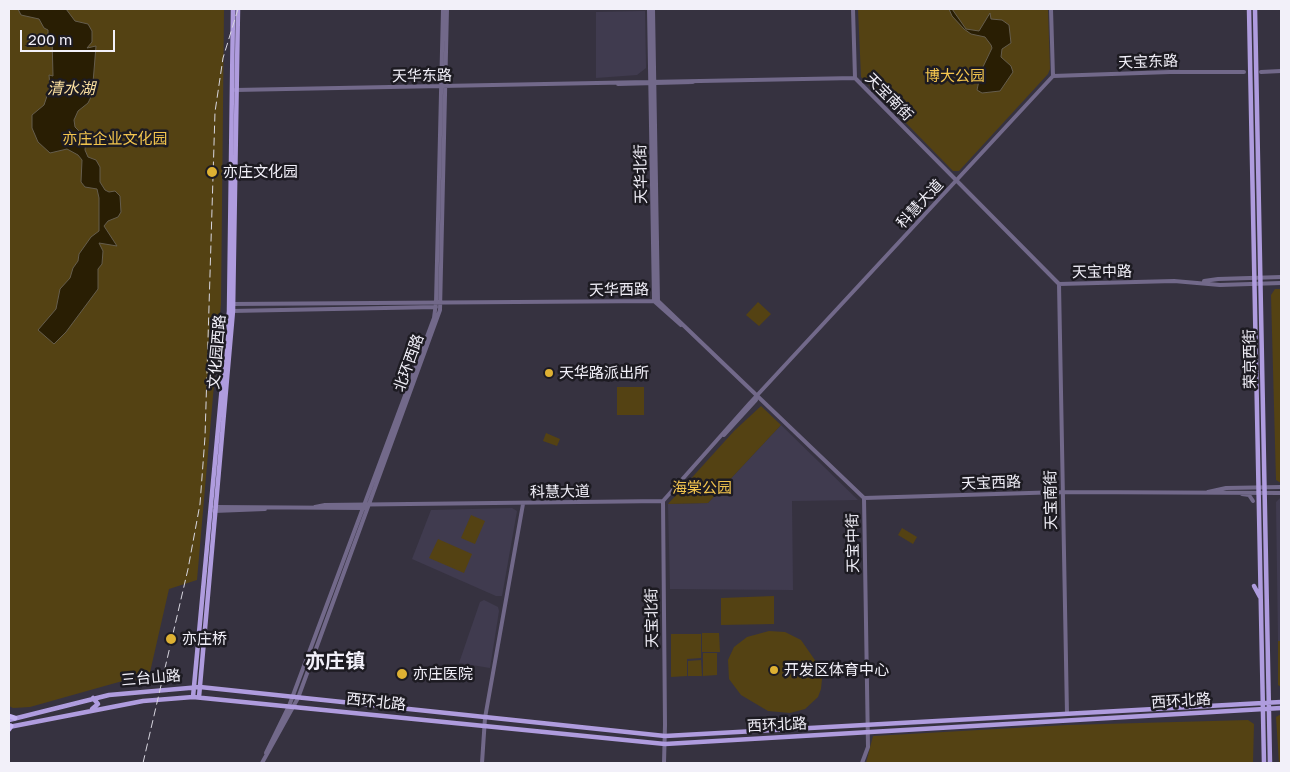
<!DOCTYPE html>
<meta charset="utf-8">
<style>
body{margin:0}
#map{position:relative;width:1290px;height:772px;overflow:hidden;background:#363240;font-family:"Golos Text",sans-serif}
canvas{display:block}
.frame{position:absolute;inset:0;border:10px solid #f2f0f9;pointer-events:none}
.scale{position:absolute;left:20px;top:30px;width:95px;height:22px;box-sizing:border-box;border:2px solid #f2f0f9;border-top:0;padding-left:6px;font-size:15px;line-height:18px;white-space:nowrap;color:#f2f0f9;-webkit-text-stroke:4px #1d1b22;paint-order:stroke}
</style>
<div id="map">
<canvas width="1290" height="772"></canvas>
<div class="frame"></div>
<div class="scale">200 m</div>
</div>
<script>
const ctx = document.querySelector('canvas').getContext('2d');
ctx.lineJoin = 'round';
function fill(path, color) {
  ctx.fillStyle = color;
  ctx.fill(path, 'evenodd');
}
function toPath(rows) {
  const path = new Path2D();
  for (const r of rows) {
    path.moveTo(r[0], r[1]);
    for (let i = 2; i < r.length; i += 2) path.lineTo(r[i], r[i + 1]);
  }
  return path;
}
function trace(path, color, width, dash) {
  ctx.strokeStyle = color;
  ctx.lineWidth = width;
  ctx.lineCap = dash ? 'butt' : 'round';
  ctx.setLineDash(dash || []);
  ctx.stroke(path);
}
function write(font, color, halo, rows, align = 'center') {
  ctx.font = font + ' "Golos Text","Noto Sans SC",sans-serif';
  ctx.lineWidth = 5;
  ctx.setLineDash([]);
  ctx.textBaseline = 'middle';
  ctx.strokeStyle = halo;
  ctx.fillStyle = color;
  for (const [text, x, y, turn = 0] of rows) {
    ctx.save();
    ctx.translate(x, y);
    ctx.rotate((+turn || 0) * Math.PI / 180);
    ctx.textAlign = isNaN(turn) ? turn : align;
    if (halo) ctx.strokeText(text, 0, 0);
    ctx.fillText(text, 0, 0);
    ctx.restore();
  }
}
fill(toPath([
 [645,11,646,68,637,75,596,78,596,12],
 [781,425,858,500,792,501,793,590,670,589,668,504,708,503],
 [1281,497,1281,641,1278,641,1276,502],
 [512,508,517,511,502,596,496,596,412,559,431,510],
 [484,600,498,607,499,611,490,668,459,663,480,602]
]), '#403b4f');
fill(toPath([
 [9,9,224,9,221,304,197,580,169,589,148,681,126,680,30,707,13,708,9,706],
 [858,9,1048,9,1050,69,1048,74,959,171,953,171,861,77],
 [1275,289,1281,289,1281,483,1276,480,1271,295],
 [758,302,771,314,759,326,746,315],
 [617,387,644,387,644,415,617,415],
 [761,406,781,425,708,503,668,504,734,431],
 [546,433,560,439,557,446,543,441],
 [471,515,485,521,475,544,461,538],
 [902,528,917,537,913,544,898,535],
 [438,539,472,554,464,573,429,558],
 [774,596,774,624,721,625,721,598],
 [769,631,785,632,801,640,819,666,822,679,821,689,818,697,805,709,790,713,768,711,741,695,729,679,728,660,734,647,747,637],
 [702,633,719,633,720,652,702,652],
 [671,634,701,634,701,658,687,659,687,676,671,677],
 [1278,641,1281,641,1281,687,1278,685],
 [703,653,717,653,717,675,703,676],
 [701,660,702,676,688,676,688,661],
 [1281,714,1281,762,1279,763,1276,717],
 [1248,720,1254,724,1253,763,866,763,873,736,1067,725]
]), '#544213');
const water = toPath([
 [18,9,66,9,75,21,88,24,92,31,92,42,87,48,96,46,92,95,88,103,78,111,74,120,75,127,86,138,85,150,88,157,96,160,100,167,100,182,105,190,109,192,115,191,120,196,121,212,118,217,108,221,104,226,117,246,99,243,103,251,102,264,98,269,98,289,66,332,54,344,38,330,56,309,60,289,70,278,73,268,78,261,79,254,91,237,99,231,99,198,97,189,85,187,81,182,82,160,78,155,67,149,50,153,38,142,32,128,32,115,44,105,50,87,49,75,53,76,52,38,48,38,48,30,44,28,39,19,21,15,18,9],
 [949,9,952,9,966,29,979,31,990,13,991,19,1002,20,1009,25,1011,43,1002,49,1001,57,1011,66,1013,72,1000,91,982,93,977,90,981,71,992,48,991,45,985,37,971,34,964,29,952,16,949,9]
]);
fill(water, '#291e03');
trace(water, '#655d4d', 1);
trace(toPath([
 [649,9,654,301,681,325],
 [653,9,658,301],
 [853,9,855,78,1059,284,1174,281,1220,285,1281,283],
 [1261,72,1281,71],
 [1053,76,1170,72,1244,72],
 [618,84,693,82],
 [235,90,855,78],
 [1204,281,1218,279,1281,277],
 [1059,284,1067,714],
 [232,304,658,301,864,498,868,747,862,763],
 [231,311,436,307],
 [724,435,756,400],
 [1208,492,1226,488,1281,487],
 [1242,494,1249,495,1253,501],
 [864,498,1062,492,1281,493],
 [663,501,665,725,664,763],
 [215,507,365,508],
 [315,507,325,505,663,501,749,404,1053,76,1051,9],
 [214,511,265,509],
 [266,753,289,706,434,318,436,303,443,9],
 [262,763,298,698,440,310,447,9],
 [482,763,485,718,523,504]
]), '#72698a', 4);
trace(toPath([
 [1249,9,1264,763],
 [1255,9,1270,763],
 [1254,586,1260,597],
 [193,697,229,311,233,9],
 [199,697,233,311,238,9],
 [92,709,98,704,93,698],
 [9,720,109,695,200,687,665,736,1281,702],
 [9,727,143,701,193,697,665,744,1281,708]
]), '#af9cde', 4.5);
trace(toPath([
 [9,716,15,718],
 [9,729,11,726]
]), '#c5b3f3', 5);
trace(toPath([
 [143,763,188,569,200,504,205,437,215,112,223,58,238,9]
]), '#d8d6df', 1, [8, 4]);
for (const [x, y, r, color] of [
 [212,172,6,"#deb133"],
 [549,373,5,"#deb133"],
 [171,639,6,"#deb133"],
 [774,670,5,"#deb133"],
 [402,674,6,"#deb133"]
]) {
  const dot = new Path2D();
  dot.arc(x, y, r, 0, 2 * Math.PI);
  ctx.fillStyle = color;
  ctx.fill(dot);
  trace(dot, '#1d1b22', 2);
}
write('15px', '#f2f0f9', '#1d1b22', [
 ["天宝东路",1148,62,-2],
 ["天华东路",422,76,-1],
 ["天宝南街",889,97,45],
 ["天华北街",641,174,-91],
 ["科慧大道",920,204,-47],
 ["天宝中路",1102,272,-1],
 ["天华西路",619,290,-1],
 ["文化园西路",217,352,-85],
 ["荣京西街",1250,359,-91],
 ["北环西路",409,363,-70],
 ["天宝西路",991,483,-2],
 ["科慧大道",560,492,-1],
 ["天宝南街",1051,500,-91],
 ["天宝中街",853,543,-91],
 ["天宝北街",652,618,-91],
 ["三台山路",151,678,-5],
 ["西环北路",1181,701,-4],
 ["西环北路",376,702,6],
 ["西环北路",777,725,-3]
]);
write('15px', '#f3c54e', '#1d1b22', [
 ["博大公园",955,76],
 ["亦庄企业文化园",115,139],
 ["海棠公园",702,488]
]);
write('15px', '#f2f0f9', '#1d1b22', [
 ["亦庄文化园",223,172],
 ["天华路派出所",559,373],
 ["亦庄桥",182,639],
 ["开发区体育中心",784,670],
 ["亦庄医院",413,674]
], 'left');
write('italic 16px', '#f9de9f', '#1d1b22', [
 ["清水湖",71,89]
]);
write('bold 20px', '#f2f0f9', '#1d1b22', [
 ["亦庄镇",335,662]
]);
</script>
